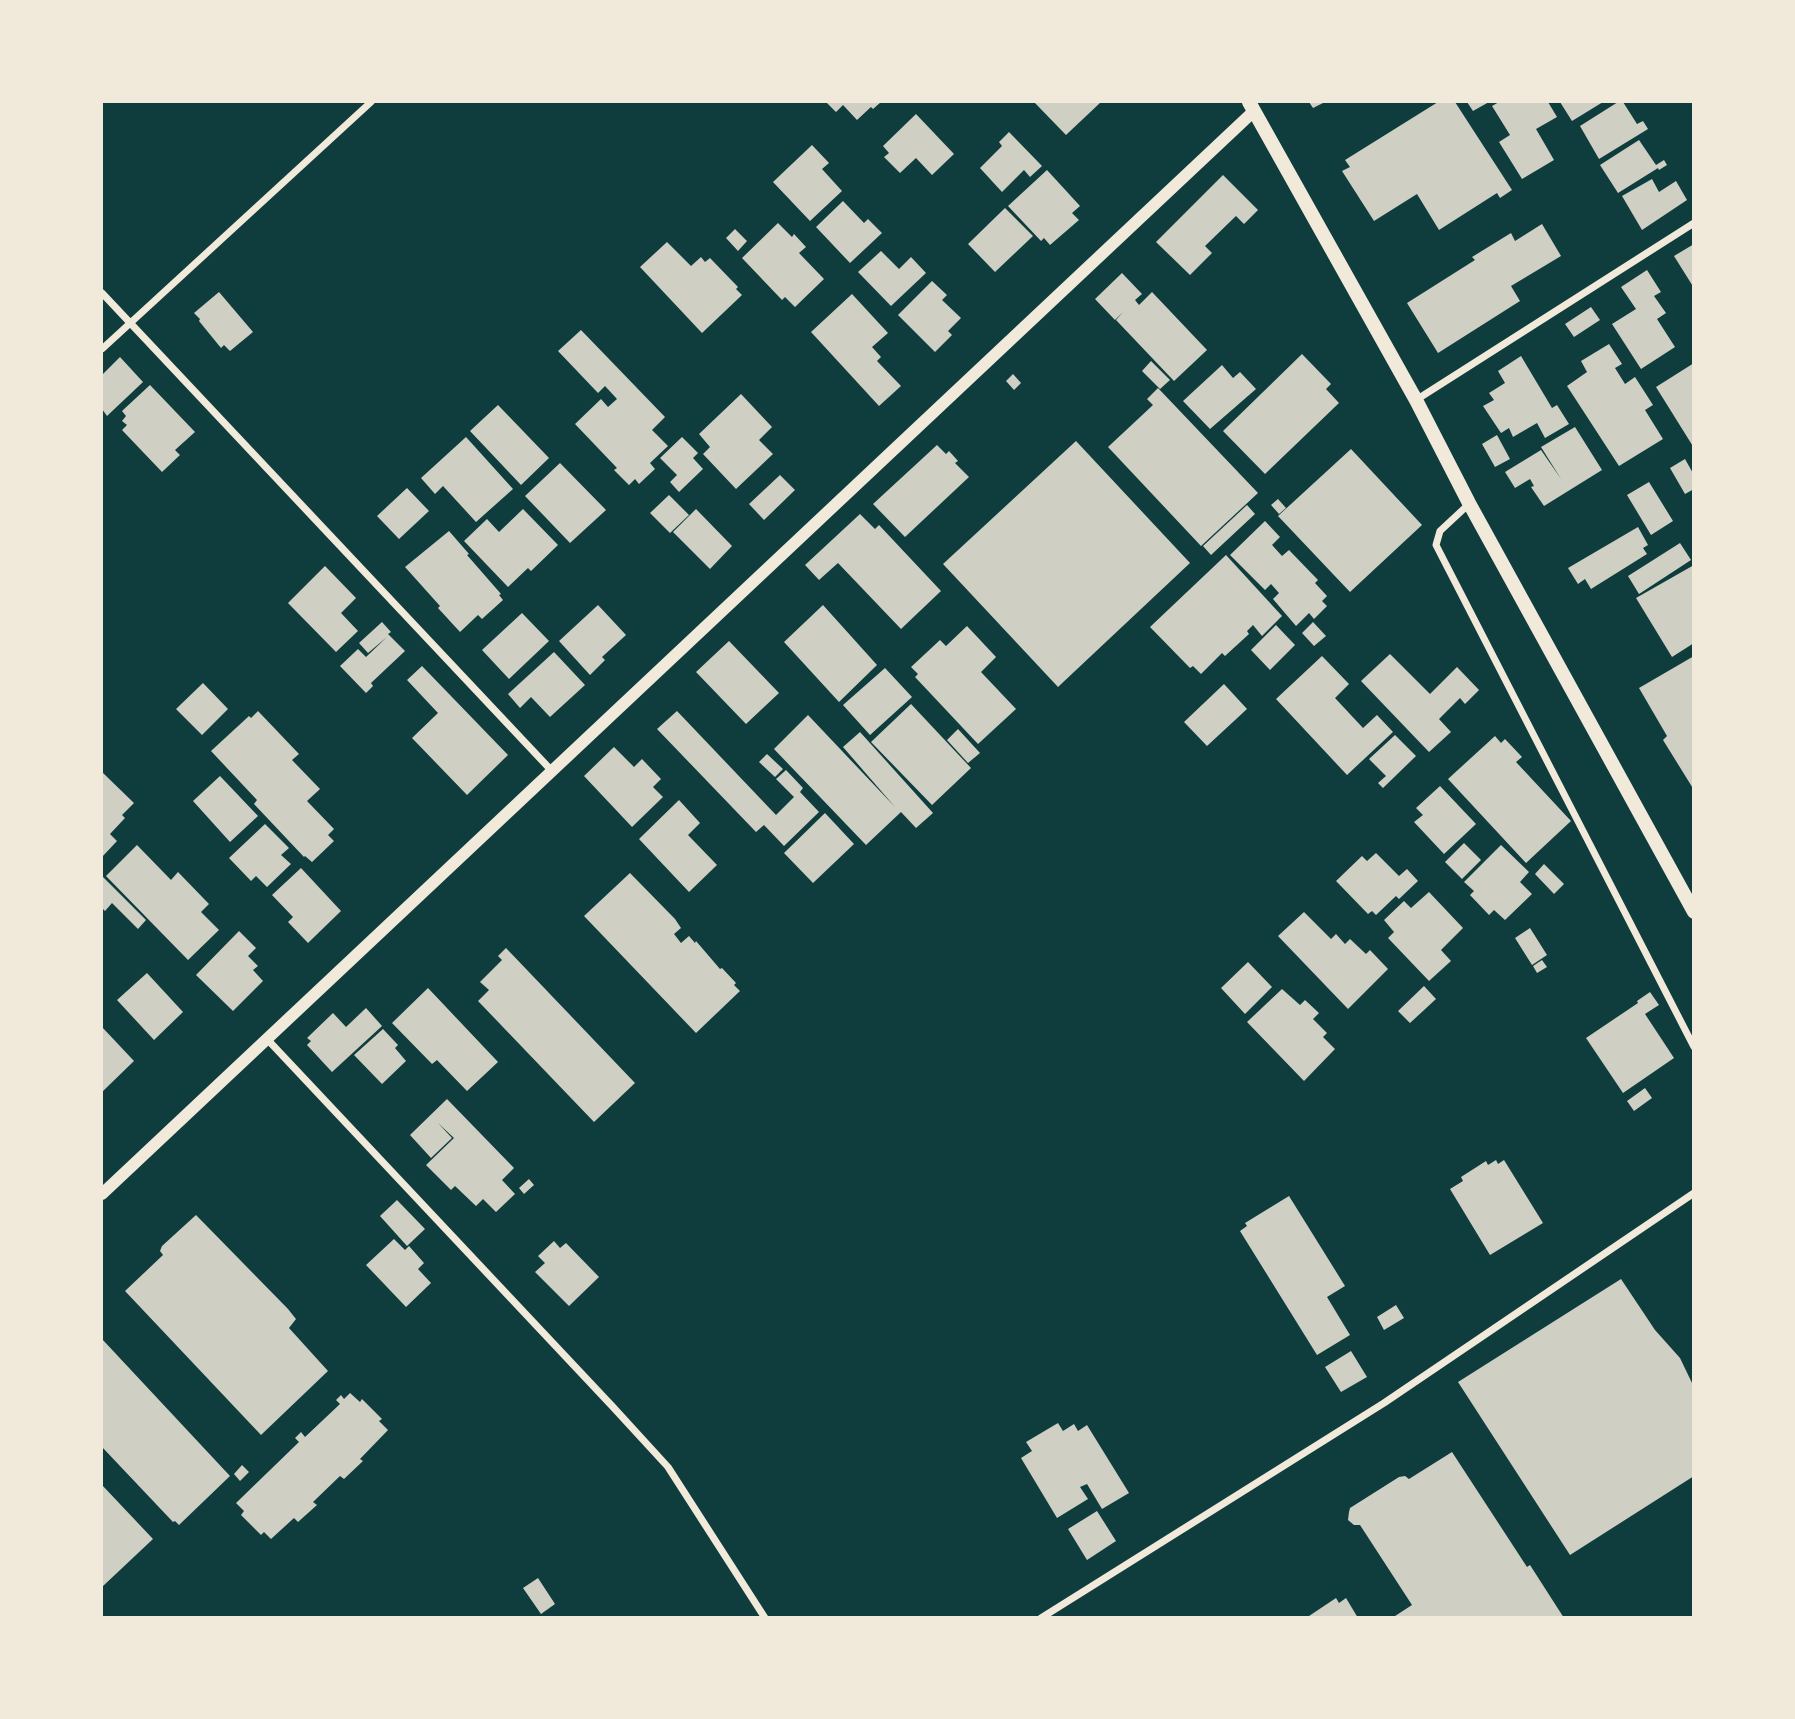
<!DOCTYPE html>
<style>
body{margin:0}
#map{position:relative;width:1795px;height:1719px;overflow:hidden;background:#0f3d3e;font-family:"Public Sans",sans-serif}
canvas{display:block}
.frame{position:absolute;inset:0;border:103px solid #f1e9da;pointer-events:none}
</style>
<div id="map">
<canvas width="1795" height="1719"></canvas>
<div class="frame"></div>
</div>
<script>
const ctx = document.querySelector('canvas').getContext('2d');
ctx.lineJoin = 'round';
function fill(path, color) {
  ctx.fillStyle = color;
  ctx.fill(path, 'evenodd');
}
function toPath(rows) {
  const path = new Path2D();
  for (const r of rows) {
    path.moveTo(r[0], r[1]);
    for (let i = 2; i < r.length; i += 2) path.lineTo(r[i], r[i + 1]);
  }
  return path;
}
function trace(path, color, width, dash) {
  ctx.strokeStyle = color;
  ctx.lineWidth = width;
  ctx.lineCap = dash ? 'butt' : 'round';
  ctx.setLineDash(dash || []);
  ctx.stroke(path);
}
fill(toPath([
 [826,102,881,102,873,109,871,107,857,120,843,105,836,112],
 [1034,102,1101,102,1066,135],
 [1309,102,1325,102,1313,108],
 [1438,102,1455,102,1512,190,1500,198,1497,193,1439,230,1417,194,1374,221,1342,171,1350,167,1345,160],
 [1467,102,1489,102,1473,111],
 [1499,102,1548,102,1557,117,1536,129,1554,160,1522,179,1499,142,1510,135,1492,106],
 [1560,102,1603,102,1572,121],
 [1618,102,1623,102,1637,124,1643,121,1648,129,1599,159,1580,126],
 [916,114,954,154,932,175,916,158,900,173,884,157,889,153,883,146],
 [1009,132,1042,166,1030,177,1024,170,1002,192,980,168,1002,146,999,142],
 [1639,140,1656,165,1664,160,1667,165,1659,170,1658,168,1618,193,1600,165],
 [812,145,829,163,822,169,842,191,810,221,773,182],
 [1047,170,1080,206,1072,213,1079,220,1050,245,1044,238,1041,241,1008,206],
 [1223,175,1258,210,1244,224,1236,216,1205,246,1212,253,1190,275,1156,242],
 [1652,179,1659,192,1676,181,1687,200,1642,230,1622,196],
 [843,201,864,223,868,219,882,233,850,263,816,227],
 [1005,208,1033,236,995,272,968,244],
 [778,223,792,237,794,234,806,247,799,253,824,279,795,307,785,297,782,300,742,258],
 [1542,224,1561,256,1511,286,1520,301,1438,353,1407,303,1475,260,1472,257,1511,233,1515,241],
 [735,229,747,241,738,251,726,238],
 [667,242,691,266,701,257,705,262,710,258,738,287,736,289,742,295,702,333,640,267],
 [1694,244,1694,288,1674,256],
 [881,251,899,269,911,257,926,273,891,306,858,272],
 [1647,270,1661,292,1654,296,1666,313,1657,319,1675,347,1641,369,1612,324,1636,309,1621,287],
 [1122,273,1142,294,1135,300,1139,305,1152,292,1207,350,1174,381,1116,320,1123,312,1115,320,1095,299],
 [932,281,947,295,942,300,961,318,948,331,952,335,935,352,898,315],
 [219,292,253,332,230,351,224,345,221,348,199,321,200,319,194,313],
 [852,294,888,333,872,347,881,357,877,361,901,386,879,406,811,332],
 [1591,307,1600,320,1574,337,1565,324],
 [581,330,665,417,652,430,668,446,650,463,655,469,639,484,635,479,629,485,614,470,617,468,575,424,601,399,608,407,617,399,605,386,598,393,558,351],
 [1609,344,1622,364,1615,368,1625,384,1635,377,1653,405,1645,410,1663,439,1619,466,1567,386,1587,372,1581,361],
 [1302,354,1331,384,1326,389,1339,403,1265,474,1223,431],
 [1521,356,1552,408,1557,405,1569,424,1545,438,1537,423,1513,437,1509,428,1501,433,1483,406,1494,400,1489,393,1505,383,1498,371],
 [120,357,143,382,107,416,102,409,102,375],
 [1151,361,1170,380,1160,389,1142,371],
 [1694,363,1694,448,1656,387],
 [1222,365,1233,378,1240,372,1256,389,1210,429,1183,401],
 [1013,374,1021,383,1014,390,1006,381],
 [150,385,195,432,175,450,180,455,162,472,122,430,127,425,122,421,126,416,122,411],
 [1158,388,1258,493,1201,546,1108,447,1153,405,1147,399],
 [741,394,772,427,759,440,773,454,736,489,703,454,710,447,699,434],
 [498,405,549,458,521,485,470,431],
 [1575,427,1602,470,1544,506,1531,487,1534,486,1530,479,1515,488,1505,472,1541,450,1561,479,1541,447],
 [1497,435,1510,459,1495,467,1482,444],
 [466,437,513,489,476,522,443,486,435,494,421,478],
 [682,437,698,453,693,458,703,469,679,492,670,482,677,475,660,458],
 [1076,441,1190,563,1058,687,943,564],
 [937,445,946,454,949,451,958,461,955,463,969,477,905,537,873,504],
 [1351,449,1422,525,1350,592,1278,516],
 [1685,459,1694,475,1694,489,1685,494,1670,468],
 [560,463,606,510,570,543,525,496],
 [780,475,795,490,764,520,749,504],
 [1649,482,1673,521,1651,535,1627,495],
 [407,488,429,511,399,539,377,516],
 [669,495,689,515,670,533,650,513],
 [1278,499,1286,508,1279,514,1271,505],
 [1247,505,1255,514,1211,555,1203,546],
 [523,509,558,545,531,571,528,568,508,587,464,541,487,519,499,532],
 [696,509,732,546,710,569,673,532],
 [860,514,875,529,879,525,941,591,901,629,838,563,819,580,805,565],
 [1265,521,1280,537,1272,545,1282,556,1289,550,1318,580,1315,583,1327,596,1322,601,1327,606,1314,619,1309,613,1296,626,1273,599,1279,593,1271,584,1265,590,1230,555],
 [1638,527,1648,545,1643,548,1647,554,1591,589,1585,579,1578,584,1568,568],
 [449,531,469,554,467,555,501,594,499,595,503,600,482,619,478,615,460,632,438,608,440,606,405,567],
 [1680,543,1691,560,1639,594,1628,576],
 [1226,555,1282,616,1262,636,1253,625,1247,631,1249,634,1225,656,1222,653,1201,674,1193,666,1190,668,1150,627],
 [1694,565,1694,643,1672,657,1636,598],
 [325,566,356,598,341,613,358,631,336,652,288,603],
 [598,605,626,635,602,657,605,660,590,675,559,641],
 [823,605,877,665,839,702,784,642],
 [522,613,549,641,509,679,482,650],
 [382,622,391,632,388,634,405,651,371,683,373,686,366,693,340,666,358,649,366,657,387,637,368,653,359,643],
 [1313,622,1326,636,1314,646,1302,633],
 [1276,625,1295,645,1270,670,1251,650],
 [967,626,996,657,981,672,1016,709,978,744,915,677,918,674,911,667,940,640,946,646],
 [729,641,779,693,746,724,696,672],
 [554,652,585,685,550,717,531,697,520,708,508,694],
 [1390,654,1430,694,1457,667,1479,690,1465,704,1460,698,1439,719,1451,732,1429,752,1361,681],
 [1322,656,1349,684,1335,698,1363,728,1377,715,1393,732,1347,775,1276,699],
 [1694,656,1694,790,1663,740,1667,736,1639,688],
 [422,666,508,755,467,795,412,738,438,713,407,680],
 [885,668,912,697,870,735,843,705],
 [203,683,228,709,202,735,176,709],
 [1224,684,1247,709,1207,746,1184,722],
 [911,704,971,768,932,805,871,742],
 [258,711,299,754,292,760,320,789,307,801,334,829,328,835,334,841,312,862,305,856,304,857,254,804,257,800,211,751,249,716,251,718],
 [677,711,776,815,794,797,776,779,786,770,803,788,800,792,819,812,784,846,764,825,756,832,657,729],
 [808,715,895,807,843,747,860,732,933,813,916,828,901,812,866,845,774,749],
 [958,729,980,753,968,763,947,740],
 [1395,735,1416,756,1383,788,1378,783,1386,776,1369,759],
 [1495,736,1501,743,1505,739,1522,757,1516,762,1571,821,1526,863,1448,779],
 [614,747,634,767,642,759,661,779,653,787,663,797,632,827,584,776],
 [767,754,783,769,775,777,759,762],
 [103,773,134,803,122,815,125,818,110,834,117,841,102,857],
 [220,776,258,816,230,842,193,801],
 [1440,786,1476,824,1444,854,1414,822,1423,815,1416,808],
 [679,800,700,823,688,835,717,865,689,892,639,839],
 [825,813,854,844,813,883,784,853],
 [265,824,289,848,281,855,291,864,267,887,256,876,251,881,229,858],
 [1464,843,1481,860,1462,879,1445,862],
 [137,845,171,880,178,872,209,904,201,912,219,930,188,960,106,876],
 [1501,845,1529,872,1520,882,1532,894,1505,920,1494,910,1489,915,1470,895,1474,891,1464,882],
 [1376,853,1399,876,1407,869,1418,881,1399,899,1396,896,1376,915,1372,911,1368,914,1336,881,1362,856,1367,861],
 [1544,864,1564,884,1554,894,1535,874],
 [301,868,341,911,308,943,288,922,293,917,272,895],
 [630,873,675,919,681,928,674,934,681,943,689,936,695,943,696,941,720,969,722,968,736,983,734,985,740,991,696,1033,584,916],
 [102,876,146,920,138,929,112,903,105,911,102,908],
 [1429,892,1463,928,1441,950,1451,961,1429,981,1388,938,1394,932,1384,920,1404,901,1411,908],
 [1304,912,1331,939,1336,934,1345,944,1350,939,1366,954,1370,950,1388,969,1348,1009,1278,936],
 [1530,928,1547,955,1532,965,1515,938],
 [239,931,256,948,248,956,258,966,253,970,263,981,233,1011,196,975],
 [506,948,635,1083,594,1122,478,1001,489,990,480,982,502,960,498,956],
 [1542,960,1547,967,1537,973,1533,966],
 [1248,962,1272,987,1245,1014,1221,988],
 [147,973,183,1012,154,1040,117,1000],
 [1424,986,1436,999,1410,1023,1398,1011],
 [428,988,498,1062,467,1091,437,1060,432,1064,392,1023],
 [1282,989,1300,1005,1305,1000,1319,1013,1313,1019,1327,1033,1323,1037,1335,1049,1304,1081,1247,1022],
 [1650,992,1659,1005,1645,1014,1674,1058,1623,1093,1586,1038,1638,1003,1637,1001],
 [366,1008,382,1026,332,1072,307,1045,311,1041,307,1038,333,1013,346,1027],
 [102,1027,134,1061,102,1092],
 [383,1029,398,1045,395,1048,406,1061,382,1084,354,1055],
 [1645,1088,1652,1098,1634,1111,1627,1101],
 [447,1099,514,1168,502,1180,515,1194,496,1212,483,1199,476,1206,455,1186,451,1190,426,1165,454,1138,438,1123,452,1138,431,1158,410,1135],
 [1496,1160,1498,1164,1504,1160,1543,1223,1490,1255,1450,1189,1463,1181,1461,1177,1486,1161,1488,1165],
 [529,1179,534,1185,524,1194,519,1188],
 [1289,1196,1345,1286,1327,1297,1350,1335,1317,1355,1240,1231,1247,1226,1245,1223],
 [397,1200,425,1229,407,1246,380,1216],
 [196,1215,288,1309,296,1319,289,1328,328,1371,261,1435,125,1291,163,1255,160,1251,162,1246],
 [394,1239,405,1250,409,1246,424,1263,418,1269,431,1283,406,1307,366,1265],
 [554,1241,560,1248,566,1243,599,1277,569,1306,535,1272,545,1263,538,1256],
 [1621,1279,1655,1330,1680,1358,1692,1383,1694,1476,1570,1555,1458,1382],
 [1396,1305,1404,1318,1384,1330,1377,1317],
 [102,1339,230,1476,179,1525,175,1521,173,1522,102,1447],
 [1351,1351,1367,1377,1341,1392,1325,1367],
 [350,1393,360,1402,362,1399,382,1419,379,1421,388,1430,360,1459,363,1461,344,1479,340,1476,313,1502,317,1505,298,1522,294,1518,271,1539,264,1532,261,1535,241,1515,244,1511,236,1503,299,1442,295,1438,301,1432,305,1437,340,1404,336,1400,341,1395,344,1399],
 [1058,1423,1063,1431,1074,1424,1078,1431,1087,1425,1129,1493,1102,1509,1087,1484,1080,1487,1088,1499,1057,1518,1021,1458,1032,1451,1026,1442],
 [1452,1452,1527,1567,1530,1565,1564,1618,1392,1618,1412,1605,1360,1525,1354,1525,1348,1520,1349,1512,1350,1508,1399,1477,1405,1476,1409,1479],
 [242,1465,249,1472,240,1481,234,1474],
 [102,1485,153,1539,102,1587],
 [1097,1511,1116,1541,1087,1560,1068,1529],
 [538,1578,555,1604,541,1614,523,1588],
 [1336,1598,1339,1603,1346,1598,1358,1618,1306,1618]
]), '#cfcfc3');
trace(toPath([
 [102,293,551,770],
 [102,349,371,102],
 [1416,400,1694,223],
 [1469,504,1440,531,1436,545,1694,1047],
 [267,1039,613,1407,668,1467,765,1618],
 [1041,1618,1384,1403,1694,1193]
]), '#f1e9da', 7);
trace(toPath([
 [102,1194,1254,111]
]), '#f1e9da', 12);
trace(toPath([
 [1249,102,1416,400,1469,503,1694,912]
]), '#f1e9da', 14);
</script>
